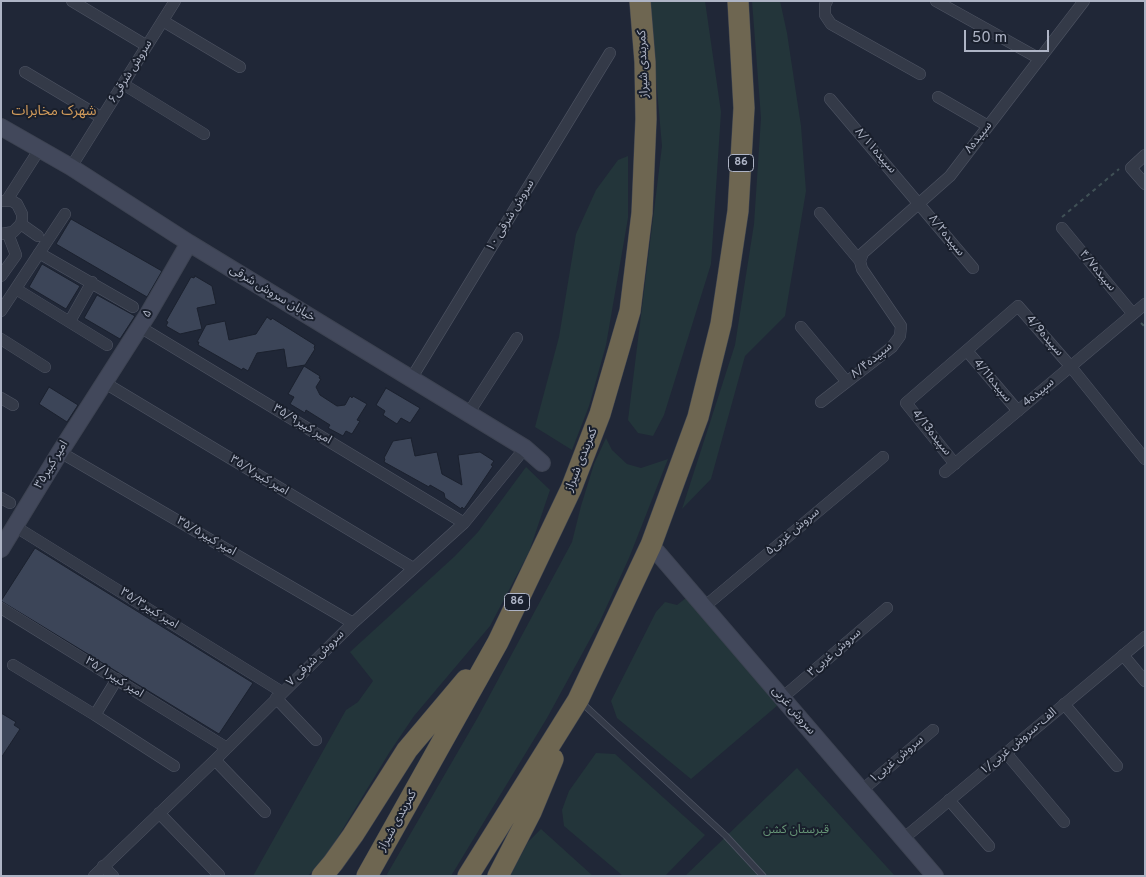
<!DOCTYPE html>
<html>
<head>
<meta charset="utf-8">
<style>
  body { margin:0 }
  #map { position:relative; width:1146px; height:877px; overflow:hidden; background:#202737; font-family:Overpass,sans-serif }
  canvas { display:block }
  .frame { position:absolute; inset:0; border:2px solid #aeb4c5; pointer-events:none }
  .scale { position:absolute; left:964px; top:30px; width:85px; height:22px; box-sizing:border-box; border:2px solid #aeb4c5; border-top:0; padding-left:6px; font-size:15px; line-height:18px; white-space:nowrap; color:#aeb4c5; -webkit-text-stroke:4px #191f2c; paint-order:stroke }
</style>
</head>
<body>
<div id="map">
<canvas width="1146" height="877"></canvas>
<div class="frame"></div>
<div class="scale">50 m</div>
</div>
<script>
const ctx = document.querySelector('canvas').getContext('2d');
ctx.lineJoin = 'round';
function paint(path, color) {
  ctx.fillStyle = color;
  ctx.fill(path, 'evenodd');
}
function poly(rows) {
  const path = new Path2D();
  for (const r of rows) {
    path.moveTo(r[0], r[1]);
    for (let i = 2; i < r.length; i += 2) path.lineTo(r[i], r[i + 1]);
  }
  return path;
}
function trace(path, color, width, dash) {
  ctx.strokeStyle = color;
  ctx.lineWidth = width;
  ctx.lineCap = dash ? 'butt' : 'round';
  ctx.setLineDash(dash || []);
  ctx.stroke(path);
}
function write(font, color, halo, rows, align = 'center') {
  ctx.font = font + ' Overpass,"Noto Sans Arabic",sans-serif';
  ctx.lineWidth = 4;
  ctx.setLineDash([]);
  ctx.textBaseline = 'middle';
  ctx.strokeStyle = halo;
  ctx.fillStyle = color;
  for (const [text, x, y, turn = 0] of rows) {
    ctx.save();
    ctx.translate(x, y);
    ctx.rotate((+turn || 0) * Math.PI / 180);
    ctx.textAlign = isNaN(turn) ? turn : align;
    if (halo) ctx.strokeText(text, 0, 0);
    ctx.fillText(text, 0, 0);
    ctx.restore();
  }
}
paint(poly([
  [649,1,705,1,721,112,711,264,664,415,653,436,638,433,628,420,662,146],
  [752,1,780,1,787,33,801,126,806,191,785,316,745,356,711,479,682,509,735,345,754,224,761,118],
  [628,156,628,218,606,345,589,406,572,450,535,427,559,337,576,234,596,190,618,160],
  [606,438,612,450,627,464,641,468,668,459,629,558,600,621,547,718,451,876,386,876,478,717,572,542,581,506,594,464],
  [526,467,550,490,529,552,490,626,414,716,389,753,327,855,308,876,253,876,346,710,358,702,373,681,350,652,455,556,478,532],
  [686,598,778,705,691,779,617,718,611,701,656,612,665,602,677,605],
  [596,753,615,754,705,835,665,876,623,876,564,826,562,810,569,791],
  [797,768,895,876,685,876],
  [541,829,593,876,510,876,528,842]
]), '#23353a');
const building = poly([
  [71,219,162,271,147,297,56,244,71,219],
  [42,264,80,286,66,309,29,287,42,264],
  [195,276,212,286,216,304,197,308,202,329,180,334,166,326,168,322,166,321,191,277,194,278,195,276],
  [97,295,135,316,120,339,84,318,97,295],
  [267,317,271,320,272,318,315,345,314,348,315,349,305,365,287,368,284,349,257,353,248,371,243,368,242,370,198,345,199,342,197,342,206,325,225,321,229,340,256,334,267,317],
  [304,366,320,376,319,378,321,379,316,387,320,395,337,406,345,405,350,396,352,398,353,396,367,404,357,420,360,421,352,434,346,431,343,436,328,428,330,425,306,410,305,413,290,404,294,397,288,394,304,366],
  [49,387,78,405,67,422,39,404,49,387],
  [386,388,420,408,410,423,401,418,397,424,383,415,385,411,376,405,386,388],
  [411,438,415,456,437,452,442,474,462,485,458,455,480,452,494,461,491,465,493,466,464,509,462,507,461,509,445,498,444,493,430,485,429,487,384,462,385,459,384,458,393,441,411,438],
  [35,548,253,683,219,734,1,601,35,548],
  [1,713,16,722,14,725,20,729,1,758,1,713]
]);
paint(building, '#3c4558');
trace(building, '#1b212e', 1);
const lane = poly([
  [582,703,726,836,763,876]
]);
const street = poly([
  [72,1,147,46],
  [827,1,825,5,825,15,831,24,920,74],
  [936,1,1040,59],
  [163,21,240,67],
  [25,72,102,118],
  [123,84,204,134],
  [938,97,988,126],
  [830,99,973,268],
  [1145,155,1131,168,1145,184],
  [71,167,175,1],
  [7,200,39,150],
  [1,201,12,201,17,204,22,214,22,219,21,224,13,232,1,234],
  [820,213,860,261,862,269,901,326,900,336,892,347,821,402],
  [21,224,38,236],
  [1062,228,1133,314],
  [39,253,133,307],
  [860,261,863,253,950,176,1084,1],
  [1,276,16,255,8,234],
  [16,289,107,345],
  [1,311,65,214],
  [70,321,92,282],
  [140,327,464,523],
  [801,327,847,382],
  [1,339,45,367],
  [967,351,1018,411],
  [411,379,610,53],
  [105,383,413,568],
  [1,398,13,405],
  [468,414,517,338],
  [60,452,353,623],
  [955,464,906,403,1018,306,1071,367,1145,459],
  [945,472,1145,304],
  [1,498,10,503],
  [16,527,282,692],
  [704,607,883,457],
  [1,608,227,748],
  [1123,655,1145,681],
  [13,665,95,715,174,766],
  [276,698,316,740],
  [782,698,887,608],
  [1064,704,1117,766],
  [95,715,117,679],
  [1006,753,1064,822],
  [215,760,265,812],
  [861,791,933,730],
  [949,800,989,846],
  [159,813,219,875],
  [903,839,1145,637],
  [103,866,113,876],
  [94,876,215,760,353,623,464,523,525,448]
]);
const secondary = poly([
  [1,127,71,167,189,243,525,448,542,463],
  [651,545,935,876],
  [1,549,60,452,148,314,189,243]
]);
const highway = poly([
  [322,876,333,863,353,835,407,750,466,680],
  [367,876,498,642,571,489,600,414,630,311,642,213,646,119,645,62,640,1],
  [468,876,578,700,651,545,698,417,721,324,738,211,744,108,738,1],
  [498,876,531,812,553,759]
]);
trace(lane, '#4e5463', 7);
trace(street, '#4e5463', 12);
trace(secondary, '#3d4352', 18);
trace(highway, '#3b414f', 22);
trace(poly([
  [1062,217,1119,169],
  [1141,323,1145,327]
]), '#405156', 2, [4, 4]);
trace(lane, '#343a48', 5.5);
trace(street, '#343a48', 11);
trace(secondary, '#42485b', 16);
trace(highway, '#6e6651', 21);
for (const [x, y, w] of [
  [741,163,25],
  [517,602,25]
]) {
  const box = new Path2D();
  box.roundRect(x - w / 2, y - 8.5, w, 17, 4);
  ctx.fillStyle = '#191f2c';
  ctx.fill(box);
  trace(box, '#aeb4c5', 1);
}
write('bold 11px', '#aeb4c5', null, [
  ["86",741,163],
  ["86",517,602]
]);
write('12px', '#aeb4c5', '#191f2c', [
  ["کمربندی شیراز",644,64,-92],
  ["سروش شرقی۶",131,72,-58],
  ["سپیده۸",979,138,-52],
  ["سپیده۸/۱۱",875,151,49],
  ["سروش شرقی ۱۰",511,216,-59],
  ["سپیده۸/۲",946,236,51],
  ["سپیده۴/۷",1097,271,50],
  ["خیابان سروش شرقی",272,294,31],
  ["۵",148,314,-59],
  ["4/9سپیده",1044,336,49],
  ["سپیده۸/۴",872,361,-39],
  ["4/11سپیده",992,381,50],
  ["4سپیده",1039,393,-40],
  ["امیر کبیر۳۵/۹",302,425,31],
  ["4/13سپیده",931,433,51],
  ["کمربندی شیراز",582,460,-68],
  ["امیر کبیر۳۵",52,465,-59],
  ["امیر کبیر۳۵/۷",259,476,31],
  ["سروش غربی۵",793,532,-40],
  ["امیر کبیر۳۵/۵",206,537,30],
  ["امیر کبیر۳۵/۳",149,609,32],
  ["سروش غربی۳",835,653,-41],
  ["سروش شرقی ۷",316,659,-44],
  ["امیر کبیر۳۵/۱",114,678,32],
  ["سروش غربی",793,711,49],
  ["۱/الف-سروش غربی",1019,742,-40],
  ["سروش غربی۱",897,760,-40],
  ["کمربندی شیراز",398,821,-61]
]);
write('12px', '#669576', '#191f2c', [
  ["قبرستان کشن",796,831]
]);
write('14px', '#d39c5b', '#191f2c', [
  ["شهرک مخابرات",54,112]
]);
</script>
</body>
</html>
